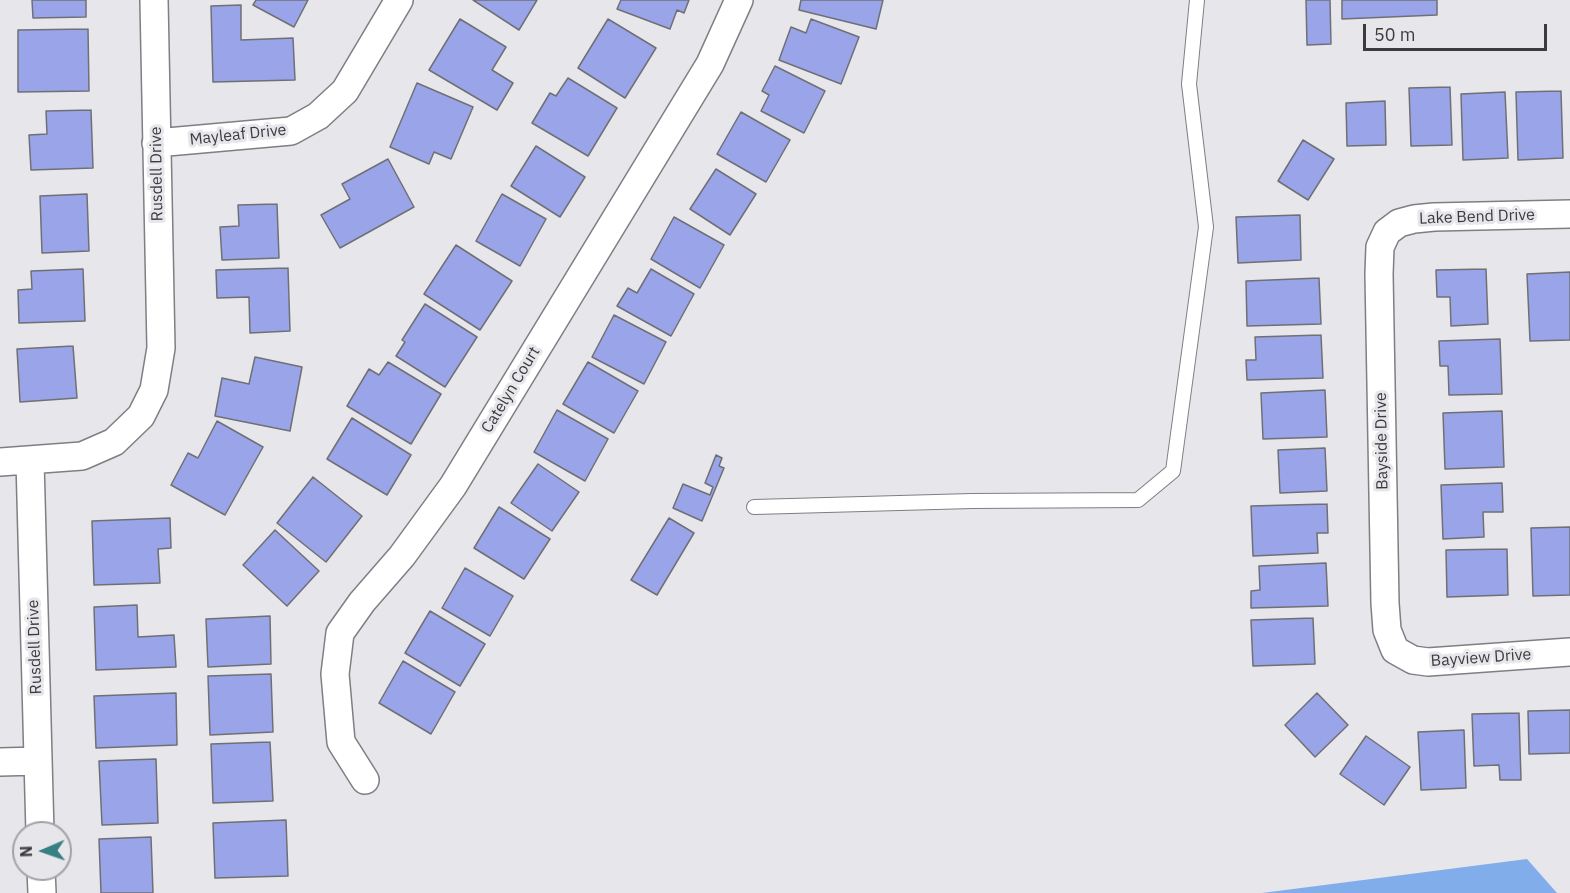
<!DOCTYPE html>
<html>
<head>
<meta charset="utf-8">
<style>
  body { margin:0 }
  #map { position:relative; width:1570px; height:893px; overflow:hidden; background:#e7e6eb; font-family:"IBM Plex Sans",sans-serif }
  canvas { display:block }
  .north { position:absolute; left:12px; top:821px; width:60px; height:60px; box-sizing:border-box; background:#e7e6eb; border:2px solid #a3a2a6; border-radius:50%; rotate:268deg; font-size:16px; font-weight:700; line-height:24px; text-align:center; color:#3c3b3e }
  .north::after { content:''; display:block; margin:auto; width:21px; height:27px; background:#378081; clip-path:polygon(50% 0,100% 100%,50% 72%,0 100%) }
  .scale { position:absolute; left:1363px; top:24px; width:184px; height:27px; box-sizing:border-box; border:3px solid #3c3b3e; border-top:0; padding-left:8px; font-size:18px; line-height:21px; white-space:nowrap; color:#3c3b3e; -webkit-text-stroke:4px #e7e6eb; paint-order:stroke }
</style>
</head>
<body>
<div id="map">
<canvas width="1570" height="893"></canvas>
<div class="north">N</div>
<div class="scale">50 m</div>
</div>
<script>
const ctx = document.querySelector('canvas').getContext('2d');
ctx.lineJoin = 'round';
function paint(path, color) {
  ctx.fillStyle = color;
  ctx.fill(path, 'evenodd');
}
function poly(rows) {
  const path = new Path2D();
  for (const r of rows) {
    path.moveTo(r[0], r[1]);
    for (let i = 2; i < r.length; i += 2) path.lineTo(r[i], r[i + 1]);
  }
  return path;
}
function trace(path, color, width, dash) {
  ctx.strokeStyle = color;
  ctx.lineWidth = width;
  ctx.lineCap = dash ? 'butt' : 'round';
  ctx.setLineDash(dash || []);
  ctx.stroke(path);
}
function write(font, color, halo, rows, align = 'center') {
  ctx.font = font + ' "IBM Plex Sans",sans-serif';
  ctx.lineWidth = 6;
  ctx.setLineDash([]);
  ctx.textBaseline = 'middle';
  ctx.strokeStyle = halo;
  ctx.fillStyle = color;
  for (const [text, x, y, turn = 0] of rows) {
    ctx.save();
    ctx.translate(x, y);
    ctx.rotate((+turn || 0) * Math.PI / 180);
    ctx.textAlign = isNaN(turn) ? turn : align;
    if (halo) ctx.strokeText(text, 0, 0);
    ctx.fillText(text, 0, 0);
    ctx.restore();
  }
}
paint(poly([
  [1527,859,1557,893,1262,893]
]), '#81adea');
const building = poly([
  [32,0,86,0,86,17,33,18,32,0],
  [256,0,308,0,294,27,253,5,256,0],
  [473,0,537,0,519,30,473,0],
  [621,0,689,0,684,13,677,10,670,29,617,9,621,0],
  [801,0,883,0,876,29,799,10,801,0],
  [1306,0,1330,0,1331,44,1307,45,1306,0],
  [1342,0,1437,0,1437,15,1342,19,1342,0],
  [241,5,241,40,293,38,295,80,213,82,211,6,241,5],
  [460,19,506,47,492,70,513,83,497,110,429,70,460,19],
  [608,19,656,48,625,98,578,68,608,19],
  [811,19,859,37,841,84,779,60,791,27,806,33,811,19],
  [88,29,89,91,18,92,18,30,88,29],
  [775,66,825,91,804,133,761,111,769,95,762,91,775,66],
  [568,78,617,108,588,156,532,123,550,93,556,96,568,78],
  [417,83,473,107,451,159,434,152,429,164,390,147,417,83],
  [1450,87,1452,145,1411,146,1409,88,1450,87],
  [1561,91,1563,158,1518,160,1516,92,1561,91],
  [1505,92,1508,158,1463,160,1461,94,1505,92],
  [1385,101,1386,145,1347,146,1346,103,1385,101],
  [91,110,93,168,31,170,29,135,47,134,46,111,91,110],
  [741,112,790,140,766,182,717,154,741,112],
  [1303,140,1334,159,1308,200,1278,181,1303,140],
  [536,146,585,177,560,217,511,186,536,146],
  [388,159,414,207,340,248,321,215,350,199,342,184,388,159],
  [716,169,756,194,730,235,690,209,716,169],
  [87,194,89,251,42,253,40,196,87,194],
  [502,194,546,219,520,266,476,241,502,194],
  [277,204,279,258,222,260,220,227,239,226,238,205,277,204],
  [1300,215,1301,260,1238,263,1236,217,1300,215],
  [674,217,724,245,700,288,651,259,674,217],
  [456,245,512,281,480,330,424,294,456,245],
  [288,268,290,331,250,333,249,297,217,298,216,270,288,268],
  [83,269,85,321,19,323,18,290,32,289,31,271,83,269],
  [651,269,694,294,671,336,617,306,628,288,637,293,651,269],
  [1486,269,1488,324,1451,326,1450,297,1437,297,1436,270,1486,269],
  [1570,272,1570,340,1530,341,1527,274,1570,272],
  [1319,278,1321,324,1247,326,1246,281,1319,278],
  [425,304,477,337,445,387,396,356,405,342,402,340,425,304],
  [614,315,666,342,644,384,592,357,614,315],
  [1321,335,1323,378,1247,380,1246,360,1256,360,1255,337,1321,335],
  [1500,339,1502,394,1449,395,1448,366,1440,366,1439,341,1500,339],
  [73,346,77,398,20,402,17,349,73,346],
  [255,357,302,367,290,431,215,416,222,378,249,384,255,357],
  [388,362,441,394,411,444,347,406,369,369,379,375,388,362],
  [588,362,638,391,614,433,563,404,588,362],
  [1325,390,1327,437,1263,439,1261,393,1325,390],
  [557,410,608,439,585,481,534,452,557,410],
  [1502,411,1504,467,1445,469,1443,413,1502,411],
  [352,418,411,455,387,495,327,459,352,418],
  [217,421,263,447,225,515,171,485,188,453,198,458,217,421],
  [1325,448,1327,491,1280,493,1278,450,1325,448],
  [716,455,722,458,719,466,724,468,702,521,673,508,683,484,710,495,713,487,705,483,716,455],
  [538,464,579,492,552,531,511,503,538,464],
  [313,477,362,516,326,562,277,523,313,477],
  [1502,483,1503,512,1483,512,1484,537,1443,539,1441,485,1502,483],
  [1327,504,1328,533,1317,533,1318,553,1253,556,1251,506,1327,504],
  [499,507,550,539,524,579,474,548,499,507],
  [170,518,171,548,158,549,160,583,94,585,92,521,170,518],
  [669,518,694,533,657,595,631,580,669,518],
  [1570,527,1570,595,1533,596,1531,528,1570,527],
  [275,530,319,571,287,606,243,565,275,530],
  [1507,549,1508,595,1447,597,1446,550,1507,549],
  [1326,563,1328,606,1251,608,1251,591,1260,590,1259,566,1326,563],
  [465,568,513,596,490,636,442,608,465,568],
  [137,605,138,637,174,635,176,667,96,670,94,607,137,605],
  [430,611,485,644,460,686,405,653,430,611],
  [270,616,271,664,208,667,206,619,270,616],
  [1313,618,1315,664,1253,666,1251,620,1313,618],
  [403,661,455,692,431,734,379,703,403,661],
  [271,674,273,732,210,735,208,676,271,674],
  [176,693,177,745,96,748,94,696,176,693],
  [1317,693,1348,725,1315,757,1285,725,1317,693],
  [1570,710,1570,753,1529,754,1528,711,1570,710],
  [1519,713,1521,780,1500,780,1499,765,1474,766,1472,714,1519,713],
  [1464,730,1466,788,1421,790,1418,732,1464,730],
  [1366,736,1410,767,1384,805,1340,774,1366,736],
  [270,742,273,801,213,803,211,744,270,742],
  [156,759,158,823,102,825,99,761,156,759],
  [286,820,288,876,215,878,213,823,286,820],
  [151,837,153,893,101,893,99,839,151,837]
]);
paint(building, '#9aa4e9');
trace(building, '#6f7075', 1.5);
const service = poly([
  [754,507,972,501,1138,500,1173,471,1206,227,1189,84,1197,0]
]);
const minor = poly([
  [156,143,291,131,318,116,345,91,399,0],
  [1570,214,1434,217,1414,219,1399,223,1387,232,1380,247,1379,274,1385,603,1387,630,1395,650,1413,660,1428,662,1570,652],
  [30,461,40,833],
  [0,462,82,456,114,442,141,416,154,390,161,348,154,0],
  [0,762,38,761],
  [365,780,341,742,335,674,340,633,362,602,402,556,453,486,710,64,739,0],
  [41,869,42,893]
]);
trace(service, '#7f7e83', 16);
trace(minor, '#7f7e83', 30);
trace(service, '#fff', 14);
trace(minor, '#fff', 27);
write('16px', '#3c3b3e', '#e7e6eb', [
  ["Mayleaf Drive",238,135,-6],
  ["Rusdell Drive",157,174,-91],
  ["Lake Bend Drive",1477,217,-2],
  ["Catelyn Court",511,390,-59],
  ["Bayside Drive",1382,441,-91],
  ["Rusdell Drive",35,647,-92],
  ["Bayview Drive",1481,658,-4]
]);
</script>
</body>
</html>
